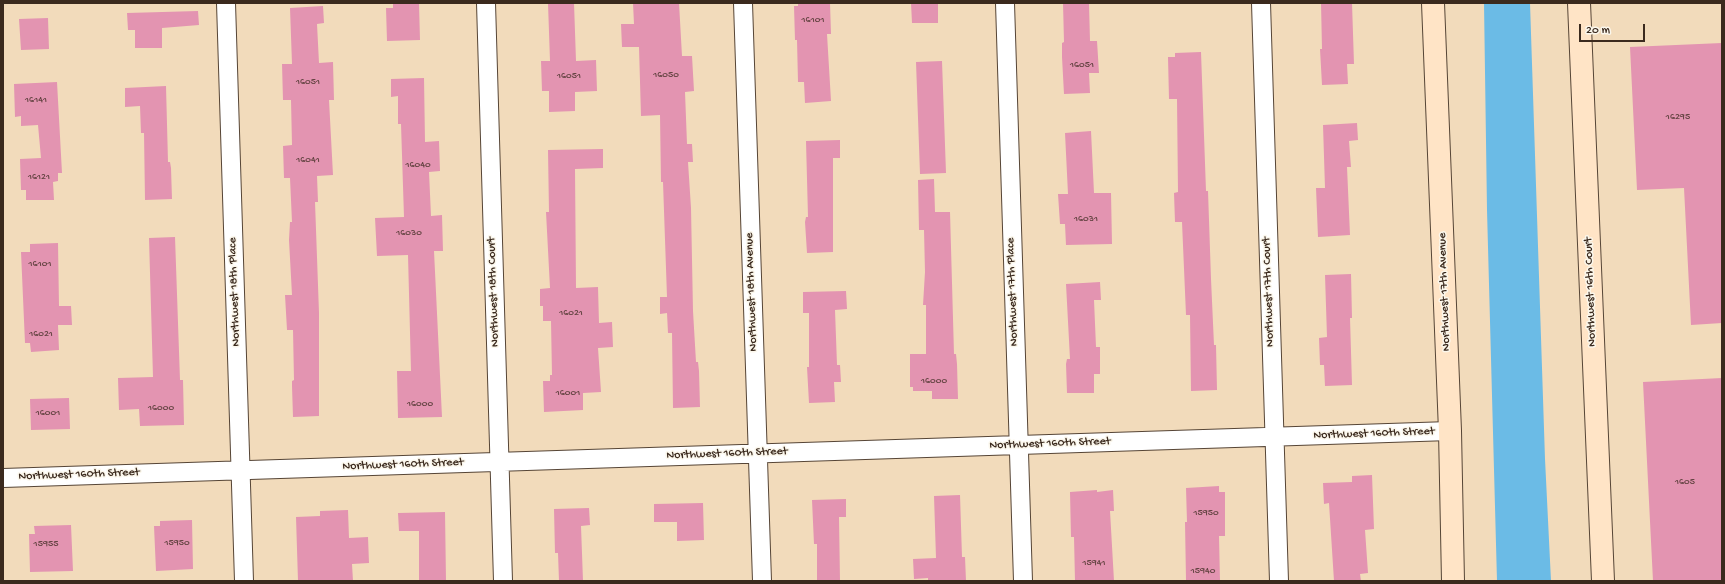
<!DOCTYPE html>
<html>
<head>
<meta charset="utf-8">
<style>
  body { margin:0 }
  #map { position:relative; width:1725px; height:584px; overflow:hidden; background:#f2dbbb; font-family:"Gochi Hand",sans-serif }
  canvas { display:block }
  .frame { position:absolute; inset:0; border:4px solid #3b2a1e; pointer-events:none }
  .scale { position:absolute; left:1579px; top:24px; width:66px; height:18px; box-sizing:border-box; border:2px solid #3b2a1e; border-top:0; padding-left:5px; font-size:12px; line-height:14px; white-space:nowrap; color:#3b2a1e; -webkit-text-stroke:3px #fbf7ec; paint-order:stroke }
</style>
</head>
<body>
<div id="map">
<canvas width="1725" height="584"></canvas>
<div class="frame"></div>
<div class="scale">20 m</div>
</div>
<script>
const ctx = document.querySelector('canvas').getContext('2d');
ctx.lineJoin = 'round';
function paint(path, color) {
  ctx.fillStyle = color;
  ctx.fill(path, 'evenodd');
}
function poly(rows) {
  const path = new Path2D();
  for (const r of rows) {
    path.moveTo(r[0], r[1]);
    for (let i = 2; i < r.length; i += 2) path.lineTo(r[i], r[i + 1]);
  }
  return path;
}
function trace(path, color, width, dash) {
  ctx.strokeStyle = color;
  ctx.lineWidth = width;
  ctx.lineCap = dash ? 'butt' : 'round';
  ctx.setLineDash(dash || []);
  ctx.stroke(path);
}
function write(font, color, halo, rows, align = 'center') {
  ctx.font = font + ' "Gochi Hand",sans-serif';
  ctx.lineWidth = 3;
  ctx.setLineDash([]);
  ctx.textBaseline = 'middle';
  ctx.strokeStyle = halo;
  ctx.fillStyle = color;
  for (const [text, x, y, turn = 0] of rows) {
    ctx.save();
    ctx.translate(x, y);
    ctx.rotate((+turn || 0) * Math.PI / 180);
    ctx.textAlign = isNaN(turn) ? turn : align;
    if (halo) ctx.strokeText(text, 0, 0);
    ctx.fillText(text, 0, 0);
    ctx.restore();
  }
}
paint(poly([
  [1484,3,1530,3,1545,459,1551,581,1497,581,1487,210]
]), '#6bbbe6');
paint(poly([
  [393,3,419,3,420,40,387,41,386,8,393,8],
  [548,3,574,3,576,61,596,60,597,91,575,92,575,111,549,112,549,91,542,91,541,61,550,61],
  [633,3,679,3,682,56,692,56,694,91,685,92,687,144,692,144,693,162,688,162,691,208,693,311,696,362,698,362,699,371,700,407,673,408,672,333,668,333,667,313,660,314,660,297,667,297,663,182,661,182,660,115,641,116,639,47,622,47,621,24,634,24],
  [798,3,830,3,831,34,827,34,831,101,805,103,804,82,798,82,797,40,795,40,794,6,798,6],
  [911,3,938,3,938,23,912,23],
  [1063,3,1089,3,1090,41,1097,41,1099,73,1089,73,1090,93,1064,94,1062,57,1062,43,1064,42],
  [1321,3,1352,3,1354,64,1347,64,1348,84,1322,85,1320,49,1322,49],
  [323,6,324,23,317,24,319,63,333,62,334,100,329,100,333,175,317,176,318,202,315,202,319,313,319,416,293,417,292,386,292,381,294,380,293,330,287,330,285,295,292,295,289,240,290,222,292,222,290,178,284,178,283,146,292,145,291,100,283,100,282,64,292,64,290,8],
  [198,11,199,25,162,28,162,48,135,48,135,30,128,30,127,13],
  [48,18,49,49,21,50,19,19],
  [1722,43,1722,323,1691,325,1684,188,1637,190,1630,47],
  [1201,52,1206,191,1208,191,1211,279,1214,345,1216,345,1217,390,1191,391,1190,315,1186,315,1182,222,1175,222,1174,193,1178,192,1177,99,1169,99,1168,57,1175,57,1175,53],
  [942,61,946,173,920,174,916,62],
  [424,78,425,142,439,141,440,171,429,172,431,216,442,215,443,251,434,251,442,417,398,418,397,371,411,371,408,255,377,256,375,218,404,217,401,124,398,124,398,96,391,97,391,79],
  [57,82,62,173,58,173,58,181,53,182,54,200,26,200,26,190,21,190,20,159,41,158,38,125,21,126,21,116,15,117,14,84],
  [166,86,168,162,170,162,171,168,172,199,145,200,144,133,141,133,140,106,125,107,125,88],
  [1357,123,1358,140,1349,141,1351,167,1347,167,1350,235,1318,237,1316,188,1325,188,1323,125],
  [1091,131,1094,193,1111,193,1112,244,1066,245,1065,224,1060,224,1058,194,1068,194,1065,133],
  [840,140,840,158,833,158,833,252,807,253,805,222,806,217,808,217,806,141],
  [603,149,603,168,575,169,576,288,598,287,599,323,612,322,613,347,598,348,601,392,583,393,583,410,544,412,543,381,550,381,550,375,552,375,551,321,543,321,543,306,540,306,540,289,550,288,546,212,549,212,548,150],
  [934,179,935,212,950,212,954,354,956,354,957,364,958,399,932,399,932,391,913,391,913,387,910,387,910,354,926,354,926,305,923,305,925,272,924,230,919,230,918,180],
  [175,237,180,380,183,380,184,425,140,426,139,409,119,410,118,378,153,377,149,238],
  [58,243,59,306,71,306,72,325,58,325,59,350,31,352,30,343,25,343,21,252,30,252,30,244],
  [1351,274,1352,318,1350,318,1352,385,1325,386,1324,365,1320,365,1319,338,1327,337,1325,275],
  [1100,282,1101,300,1094,300,1096,347,1100,347,1100,374,1094,374,1094,393,1067,393,1066,364,1067,359,1070,359,1066,284],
  [846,291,847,309,835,310,837,365,840,365,841,382,834,382,835,402,809,403,807,367,809,367,809,313,803,313,803,292],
  [1722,378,1722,581,1653,581,1643,382],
  [69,398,70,429,31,430,30,399],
  [1372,475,1374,529,1365,530,1368,573,1360,574,1361,581,1334,581,1329,503,1324,504,1323,483,1352,482,1352,476],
  [1219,486,1219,492,1225,492,1225,536,1219,536,1220,581,1186,580,1185,522,1187,522,1186,488],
  [1097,490,1097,492,1113,490,1114,511,1110,511,1114,581,1075,581,1074,537,1071,537,1070,492],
  [960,495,962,557,965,557,966,581,928,581,928,578,914,579,913,559,936,558,934,496],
  [846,499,846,517,839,517,840,581,817,581,817,544,814,544,812,500],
  [703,503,704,540,677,541,677,522,654,522,654,504],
  [589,508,590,525,581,526,583,581,559,581,558,553,555,553,554,509],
  [348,510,349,538,368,537,369,563,352,564,353,581,298,581,296,517,320,516,320,511],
  [445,512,446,581,419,581,419,531,399,531,398,513],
  [192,520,193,569,156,571,154,526,160,526,160,521],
  [71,525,73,571,30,572,29,534,35,534,34,526]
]), '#e394b1');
const street = poly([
  [226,3,244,581],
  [486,3,503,581],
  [743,3,762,581],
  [1005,3,1023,581],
  [1261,3,1279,581],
  [3,478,1450,431]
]);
const secondary = poly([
  [1433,3,1450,431,1453,581],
  [1579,3,1603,581]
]);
trace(street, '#564536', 20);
trace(secondary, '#564536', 24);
trace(street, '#fff', 18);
trace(secondary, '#ffe4c6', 22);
write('10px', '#654443', null, [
  ["16101",813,20],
  ["16051",1082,65],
  ["16050",666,75],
  ["16051",569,76],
  ["16051",308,82],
  ["16141",36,100],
  ["16295",1678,117],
  ["16041",308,160],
  ["16040",418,165],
  ["16121",39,177],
  ["16031",1086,219],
  ["16030",409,233],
  ["16101",40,264],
  ["16021",571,313],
  ["16021",41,334],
  ["16000",934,381],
  ["16001",568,393],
  ["16000",420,404],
  ["16000",161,408],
  ["16001",48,413],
  ["1605",1685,482],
  ["15950",1206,513],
  ["15950",177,543],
  ["15955",46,544],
  ["15941",1094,563],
  ["15940",1203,571]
]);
write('12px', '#3b2a1e', '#fbf7ec', [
  ["Northwest 18th Place",235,292,-92],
  ["Northwest 18th Court",494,292,-92],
  ["Northwest 18th Avenue",752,292,-92],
  ["Northwest 17th Place",1013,292,-92],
  ["Northwest 17th Court",1269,292,-92],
  ["Northwest 17th Avenue",1445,292,-92],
  ["Northwest 16th Court",1591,292,-92],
  ["Northwest 160th Street",1374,434,-2],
  ["Northwest 160th Street",1050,444,-2],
  ["Northwest 160th Street",727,454,-2],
  ["Northwest 160th Street",403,465,-2],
  ["Northwest 160th Street",79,475,-2]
]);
</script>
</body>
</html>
